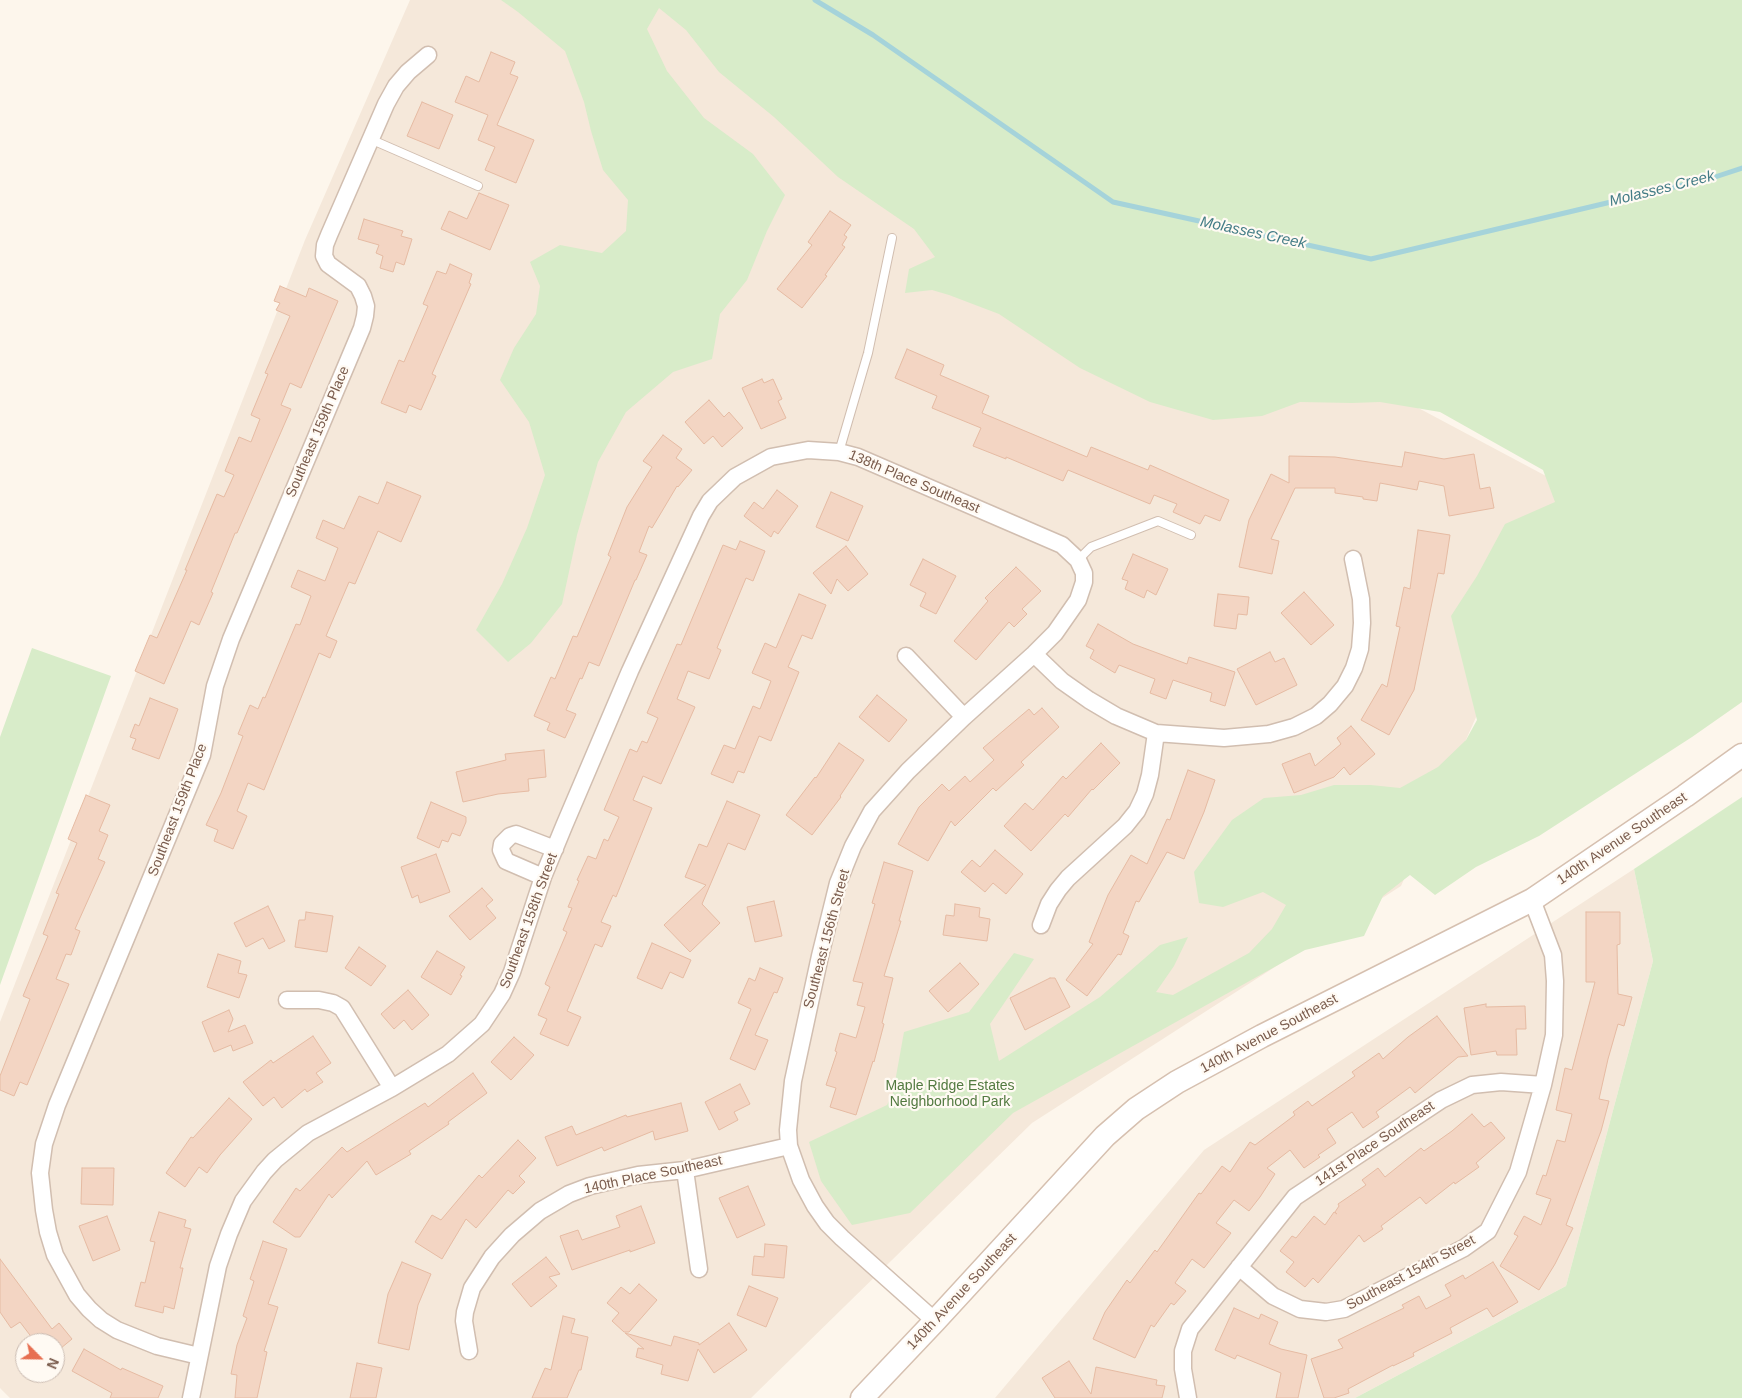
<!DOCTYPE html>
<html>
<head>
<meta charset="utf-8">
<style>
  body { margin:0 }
  #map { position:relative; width:1742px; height:1398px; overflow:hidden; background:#fdf6ec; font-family:Helvetica,sans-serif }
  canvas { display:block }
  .north { position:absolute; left:15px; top:1333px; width:50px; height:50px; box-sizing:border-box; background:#fffaf3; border:1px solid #cabbb1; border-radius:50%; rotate:113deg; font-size:14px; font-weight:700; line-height:20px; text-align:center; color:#7a5c4d }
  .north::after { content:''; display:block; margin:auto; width:18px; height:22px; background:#e76f51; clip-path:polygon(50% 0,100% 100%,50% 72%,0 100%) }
</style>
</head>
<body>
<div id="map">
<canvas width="1742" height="1398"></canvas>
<div class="north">N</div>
</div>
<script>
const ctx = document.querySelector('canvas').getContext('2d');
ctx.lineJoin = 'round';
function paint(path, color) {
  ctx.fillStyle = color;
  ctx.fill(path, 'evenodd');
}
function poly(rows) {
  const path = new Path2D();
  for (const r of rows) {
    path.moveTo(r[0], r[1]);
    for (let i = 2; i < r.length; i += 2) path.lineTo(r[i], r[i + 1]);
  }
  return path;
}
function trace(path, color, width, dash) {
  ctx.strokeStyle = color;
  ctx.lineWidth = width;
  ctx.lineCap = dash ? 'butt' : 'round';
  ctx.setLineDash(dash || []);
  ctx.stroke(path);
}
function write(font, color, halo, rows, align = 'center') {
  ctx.font = font + ' Helvetica,sans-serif';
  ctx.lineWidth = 4.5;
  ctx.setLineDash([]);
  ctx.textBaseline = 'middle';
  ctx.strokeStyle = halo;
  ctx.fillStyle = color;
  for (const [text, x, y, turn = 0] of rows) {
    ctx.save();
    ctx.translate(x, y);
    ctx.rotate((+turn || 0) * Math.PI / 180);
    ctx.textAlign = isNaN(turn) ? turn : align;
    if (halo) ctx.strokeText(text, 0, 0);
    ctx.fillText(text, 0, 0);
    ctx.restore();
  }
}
paint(poly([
  [410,0,653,0,1576,492,1401,886,1032,1123,751,1398,10,1398,0,1388,0,1022,305,240],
  [25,1343,55,1343,55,1373,25,1373],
  [1634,869,1653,961,1566,1286,1355,1398,995,1398,1204,1150]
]), '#f5e8da');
paint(poly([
  [501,0,1742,0,1742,702,1692,737,1539,836,1476,867,1435,895,1410,875,1383,896,1364,936,1305,950,1013,1113,910,1213,852,1225,821,1181,809,1142,887,1105,893,1093,904,1032,969,1012,1014,953,1034,959,990,1024,999,1061,1100,997,1160,945,1188,937,1174,966,1156,992,1173,995,1249,953,1272,929,1286,905,1263,892,1223,907,1199,903,1194,872,1232,820,1264,798,1301,795,1334,785,1371,785,1400,788,1438,767,1466,740,1477,720,1451,616,1477,576,1505,524,1555,502,1543,470,1440,412,1380,402,1352,403,1300,402,1262,416,1213,420,1150,402,1080,368,999,314,949,295,932,290,905,293,909,269,935,257,914,229,838,177,774,117,719,72,686,30,659,8,647,29,667,71,704,118,753,154,785,195,767,231,747,280,720,314,712,359,673,372,626,412,598,462,577,535,562,604,531,643,508,662,476,630,502,584,527,528,545,475,529,422,500,380,514,348,536,314,540,286,530,262,560,245,602,253,626,231,628,200,603,170,591,131,584,102,565,51,518,12],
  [32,648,111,676,0,985,0,737],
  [1742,797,1742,1398,1355,1398,1566,1286,1653,961,1634,869]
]), '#d8ecc9');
trace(poly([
  [815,0,873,35,1113,202,1371,259,1712,178,1742,168]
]), '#a5d3da', 5);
const building = poly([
  [491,52,515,62,510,74,518,77,497,125,534,140,516,183,485,170,495,147,478,140,488,115,455,102,466,76,479,82,491,52],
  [422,102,453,115,439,149,407,136,422,102],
  [479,193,509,205,490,250,441,229,449,211,467,219,479,193],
  [830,211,851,225,844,235,847,237,842,245,845,247,825,275,827,276,802,308,777,289,812,245,808,242,830,211],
  [364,219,403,231,401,236,412,239,404,265,396,262,393,272,380,268,383,256,376,253,379,245,358,239,364,219],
  [450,264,472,274,469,283,471,284,432,374,436,376,421,410,409,405,406,413,381,403,399,360,404,362,428,306,423,304,437,271,446,274,450,264],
  [280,286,306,297,309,288,338,301,301,388,290,383,281,405,291,409,237,533,235,533,211,592,213,593,199,625,191,621,164,684,135,671,150,635,157,638,187,570,185,570,217,494,224,497,234,475,225,471,239,437,251,442,260,419,251,415,268,374,265,373,290,316,276,310,280,303,274,301,280,286],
  [907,349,944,365,940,375,989,396,982,413,1087,457,1091,447,1148,470,1150,465,1229,500,1220,521,1205,515,1200,524,1173,512,1177,504,1154,495,1150,504,1068,470,1063,481,1006,457,1006,459,973,446,981,428,932,408,937,396,895,378,907,349],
  [762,379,764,383,773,379,782,399,778,401,786,418,761,429,742,388,762,379],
  [709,400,724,417,729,412,743,428,722,447,713,436,704,444,685,422,709,400],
  [663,435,682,449,676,458,692,470,678,487,677,486,652,528,649,526,639,552,647,555,636,580,635,580,599,666,589,662,582,679,580,678,566,710,576,714,565,738,547,730,550,723,534,716,551,677,555,679,573,636,577,637,611,557,608,555,627,507,652,467,643,461,663,435],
  [1405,452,1444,459,1474,454,1480,489,1490,487,1494,508,1449,516,1444,486,1419,481,1417,490,1380,483,1377,501,1363,499,1363,497,1335,493,1335,488,1295,488,1271,539,1279,541,1272,574,1239,567,1249,520,1271,474,1289,483,1289,456,1335,457,1402,467,1405,452],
  [387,482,421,496,401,542,378,531,355,584,349,582,326,636,337,641,330,658,319,653,264,790,248,783,237,811,247,816,233,849,214,841,218,830,206,825,221,793,243,736,238,734,250,705,258,709,263,697,265,698,296,624,300,625,311,596,291,587,298,570,325,581,338,548,316,538,323,520,344,529,359,496,378,504,387,482],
  [777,490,798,506,778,534,774,531,771,537,744,516,754,502,763,509,777,490],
  [831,492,863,506,848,541,816,527,831,492],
  [1418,530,1450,535,1444,574,1438,573,1414,690,1389,735,1361,720,1382,684,1387,687,1400,627,1396,626,1404,587,1410,589,1418,530],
  [740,541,765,551,753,581,746,578,717,648,721,650,709,679,688,671,677,699,695,707,661,784,643,776,633,800,652,808,616,897,613,895,601,922,611,926,602,947,595,944,567,1011,581,1017,568,1046,540,1034,547,1019,538,1015,550,987,545,984,567,932,563,930,572,908,568,907,579,881,577,880,588,856,596,859,604,839,608,841,619,817,604,810,630,749,637,752,642,741,647,743,658,718,647,713,677,644,681,645,723,545,736,550,740,541],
  [846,546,868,574,848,591,837,579,831,594,813,573,846,546],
  [1133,554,1168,569,1156,595,1147,590,1144,598,1125,589,1128,581,1122,579,1133,554],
  [923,559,956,576,936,614,920,606,926,593,910,585,923,559],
  [1016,567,1041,591,1022,609,1027,614,1014,627,1009,622,976,660,954,641,988,601,985,598,1016,567],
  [1304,592,1334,625,1311,645,1281,613,1304,592],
  [799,594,826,605,812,639,802,635,788,667,799,672,771,741,759,736,744,773,738,771,733,783,711,774,724,745,735,749,753,706,760,709,771,681,752,673,765,643,776,648,799,594],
  [1218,594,1249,597,1247,615,1238,614,1236,629,1214,626,1218,594],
  [1098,624,1133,644,1187,664,1189,657,1235,672,1225,706,1210,701,1212,693,1173,680,1166,699,1150,693,1155,679,1119,665,1115,673,1090,658,1094,650,1086,646,1098,624],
  [1270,652,1275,662,1284,658,1297,685,1256,705,1237,669,1270,652],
  [877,695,907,720,889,742,859,717,877,695],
  [150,698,178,709,159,759,132,749,136,739,130,737,135,724,139,726,150,698],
  [1042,708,1059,727,1021,762,1024,765,996,791,993,788,955,826,951,821,928,861,898,844,919,807,942,784,949,791,965,776,970,782,994,760,983,748,1029,709,1034,715,1042,708],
  [1351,726,1375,754,1350,775,1344,767,1334,777,1294,793,1282,764,1310,753,1315,766,1341,744,1337,738,1351,726],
  [839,743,864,760,840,796,841,797,812,835,786,815,815,777,816,778,839,743],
  [1101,743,1120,763,1093,790,1092,789,1068,817,1065,814,1031,851,1004,826,1025,803,1033,810,1063,776,1066,779,1101,743],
  [544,750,546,777,528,779,529,791,498,794,463,802,456,772,506,760,505,754,544,750],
  [1188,770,1215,780,1204,812,1184,859,1167,852,1139,902,1136,901,1123,933,1129,936,1121,955,1118,954,1087,996,1066,980,1093,944,1089,942,1108,895,1131,855,1147,864,1167,819,1170,820,1188,770],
  [86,795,110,805,99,831,108,835,98,859,105,862,75,929,80,931,71,955,66,954,56,979,69,984,27,1085,20,1082,14,1096,0,1090,0,1076,30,999,23,996,48,936,43,934,59,894,56,893,77,843,68,839,86,795],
  [727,801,760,815,745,850,728,843,702,904,720,923,690,952,664,925,706,885,685,877,699,844,707,847,727,801],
  [431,802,466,817,466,822,460,836,452,833,448,842,442,840,439,848,417,838,431,802],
  [995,850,1023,874,1006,894,993,883,985,892,961,872,972,860,980,867,995,850],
  [436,854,450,892,420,903,418,895,412,898,401,867,436,854],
  [884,862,913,871,899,921,901,921,884,976,893,978,882,1023,884,1024,874,1062,873,1061,856,1115,830,1107,836,1088,826,1085,837,1052,835,1051,840,1033,856,1038,865,1007,857,1005,863,983,853,981,875,904,872,903,884,862],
  [482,888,493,900,486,906,496,918,470,940,449,916,482,888],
  [774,901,782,936,755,942,747,907,774,901],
  [955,904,980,908,979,917,990,919,987,941,943,935,946,915,954,916,955,904],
  [268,906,285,941,269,949,263,938,246,947,234,923,268,906],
  [306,912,333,916,327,952,295,947,299,920,305,920,306,912],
  [1586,912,1620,912,1620,944,1617,945,1618,994,1632,997,1624,1026,1618,1024,1608,1059,1599,1099,1609,1101,1601,1131,1566,1225,1573,1228,1555,1264,1539,1290,1500,1266,1518,1236,1514,1234,1524,1216,1541,1225,1551,1199,1536,1194,1543,1175,1546,1176,1557,1140,1565,1142,1572,1114,1556,1110,1565,1068,1572,1070,1595,982,1586,982,1586,912],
  [652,943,691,960,683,978,670,972,662,989,637,978,652,943],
  [359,947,386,966,371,986,345,968,359,947],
  [437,951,465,967,460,975,462,976,451,995,421,977,437,951],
  [218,954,241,961,238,973,247,975,239,998,207,987,218,954],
  [960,963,979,984,948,1012,929,991,960,963],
  [760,968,783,978,777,993,774,992,755,1035,768,1040,755,1070,730,1059,751,1009,738,1003,749,978,755,981,760,968],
  [1050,978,1055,978,1070,1007,1025,1030,1010,998,1050,978],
  [408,990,429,1015,412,1030,404,1020,394,1029,381,1014,408,990],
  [1486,1004,1486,1007,1525,1006,1526,1029,1516,1029,1517,1055,1497,1055,1496,1051,1471,1055,1464,1008,1486,1004],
  [229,1010,233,1019,228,1032,245,1025,253,1043,233,1051,231,1045,214,1052,202,1022,229,1010],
  [1437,1016,1468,1056,1458,1057,1415,1093,1410,1087,1376,1112,1379,1117,1363,1128,1352,1112,1327,1129,1336,1143,1318,1155,1320,1157,1304,1168,1290,1150,1267,1168,1275,1174,1260,1197,1249,1211,1234,1200,1216,1223,1231,1233,1204,1268,1192,1259,1175,1283,1186,1291,1174,1305,1171,1303,1154,1327,1151,1325,1135,1358,1093,1339,1105,1312,1127,1280,1130,1283,1155,1250,1157,1252,1199,1193,1201,1194,1222,1166,1230,1172,1250,1142,1255,1145,1295,1115,1293,1112,1308,1101,1312,1106,1355,1076,1352,1072,1379,1053,1383,1059,1408,1037,1437,1016],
  [313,1036,331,1063,316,1073,323,1082,307,1092,305,1089,282,1108,274,1097,263,1106,243,1082,271,1060,273,1063,313,1036],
  [514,1037,534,1055,511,1080,491,1062,514,1037],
  [473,1073,487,1093,448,1122,449,1124,409,1151,411,1154,376,1175,367,1161,332,1198,329,1194,300,1237,295,1237,273,1222,296,1188,300,1191,342,1147,347,1152,425,1103,428,1107,473,1073],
  [740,1084,750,1104,734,1112,738,1120,719,1130,705,1102,740,1084],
  [229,1098,252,1119,220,1155,207,1173,199,1167,185,1187,166,1173,191,1137,193,1138,229,1098],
  [681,1103,688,1131,655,1140,653,1131,604,1151,602,1147,557,1166,545,1137,572,1126,576,1135,626,1115,627,1117,681,1103],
  [1472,1114,1484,1127,1491,1122,1505,1138,1476,1163,1479,1167,1455,1184,1454,1182,1426,1204,1420,1197,1381,1226,1383,1229,1364,1242,1359,1235,1318,1283,1313,1278,1305,1287,1286,1272,1294,1262,1280,1251,1292,1236,1296,1238,1314,1216,1325,1225,1334,1212,1337,1214,1335,1212,1339,1206,1338,1204,1366,1185,1362,1180,1378,1168,1385,1177,1421,1148,1424,1151,1452,1131,1472,1114],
  [518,1140,536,1158,519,1176,525,1182,513,1194,508,1190,476,1228,466,1219,442,1259,415,1242,432,1215,441,1220,479,1175,482,1178,518,1140],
  [82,1168,114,1168,113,1205,81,1204,82,1168],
  [748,1186,765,1225,737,1238,719,1198,748,1186],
  [641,1206,655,1243,630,1252,630,1250,572,1270,560,1236,578,1230,582,1240,620,1227,616,1216,641,1206],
  [159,1212,186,1220,184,1227,191,1229,180,1268,183,1268,174,1309,164,1306,163,1313,135,1306,141,1282,145,1283,155,1242,150,1241,159,1212],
  [107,1216,120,1250,93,1261,79,1226,107,1216],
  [263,1241,287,1249,268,1304,278,1307,264,1351,267,1352,257,1398,235,1398,237,1375,231,1374,237,1345,247,1318,243,1316,254,1281,250,1279,263,1241],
  [765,1244,787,1246,784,1278,752,1275,754,1256,764,1257,765,1244],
  [546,1257,560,1274,549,1277,557,1286,531,1307,512,1284,546,1257],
  [0,1259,52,1329,59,1323,72,1339,55,1353,55,1343,36,1343,20,1322,11,1328,0,1312,0,1259],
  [402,1262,431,1274,418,1305,409,1350,378,1343,388,1294,402,1262],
  [1493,1262,1518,1302,1493,1317,1487,1308,1450,1328,1452,1333,1413,1353,1414,1356,1393,1366,1393,1365,1348,1389,1349,1393,1334,1398,1324,1398,1311,1359,1343,1348,1338,1340,1404,1308,1402,1305,1419,1296,1426,1309,1451,1296,1445,1285,1463,1275,1465,1279,1493,1262],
  [639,1284,657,1300,629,1332,624,1332,612,1321,619,1313,607,1303,621,1287,630,1294,639,1284],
  [749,1286,778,1298,766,1327,737,1315,749,1286],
  [1234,1308,1259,1319,1261,1314,1278,1322,1269,1344,1281,1349,1307,1355,1298,1398,1276,1398,1281,1373,1237,1355,1235,1359,1215,1350,1234,1308],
  [563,1316,575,1319,571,1333,588,1337,581,1370,579,1370,567,1398,532,1398,545,1368,551,1370,563,1316],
  [729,1323,747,1350,714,1373,698,1349,688,1381,661,1374,663,1365,636,1357,638,1348,644,1349,625,1333,671,1346,674,1336,699,1343,699,1345,729,1323],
  [84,1349,121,1370,122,1368,163,1386,158,1398,110,1398,112,1393,72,1371,84,1349],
  [1069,1361,1091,1394,1096,1367,1157,1380,1156,1385,1165,1386,1162,1398,1055,1398,1042,1378,1069,1361],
  [357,1363,382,1368,376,1398,350,1398,357,1363]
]);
paint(building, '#f3d5c3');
trace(building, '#e6bba3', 1);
const lane = poly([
  [370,139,478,186],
  [839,452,868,353,892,238],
  [1078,560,1091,547,1158,521,1191,535]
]);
const street = poly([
  [1034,654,1062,681,1089,700,1116,716,1156,733,1224,738,1269,734,1294,727,1316,716,1330,704,1345,686,1354,668,1360,649,1362,623,1361,599,1353,559],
  [906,656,964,717],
  [543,877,506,861,501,850,502,844,510,836,516,834,555,849],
  [1041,925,1049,904,1058,890,1068,878,1125,826,1137,811,1145,794,1150,775,1156,733],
  [287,1000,319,1000,333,1003,342,1008,392,1088],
  [685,1170,699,1269],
  [1239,1267,1273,1296,1300,1309,1326,1312,1344,1309,1464,1248,1488,1231,1518,1172,1543,1085,1554,1035,1555,981,1553,955,1532,900],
  [469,1351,464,1321,465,1312,472,1288,492,1257,512,1235,540,1211,569,1194,590,1186,638,1175,685,1170,789,1146],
  [199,1356,157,1346,117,1330,101,1320,89,1309,77,1295,55,1255,48,1232,44,1210,40,1173,44,1144,57,1105,202,755,215,686,231,639,362,328,365,316,366,306,363,296,358,286,328,264,324,256,325,245,329,235,386,104,396,86,408,72,428,55],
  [191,1398,218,1266,229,1234,243,1201,264,1172,275,1160,308,1133,392,1088,448,1054,482,1024,502,994,512,972,543,877,564,826,630,671,701,516,710,501,735,477,771,457,808,450,839,452,858,457,1062,545,1078,560,1084,573,1084,582,1078,600,1055,633,1034,654,964,717,908,771,872,811,853,846,838,883,820,956,793,1081,788,1130,789,1146,801,1180,815,1206,827,1223,842,1238,935,1321],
  [1188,1398,1183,1369,1183,1351,1190,1329,1295,1197,1441,1100,1472,1085,1501,1082,1543,1085]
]);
const secondary = poly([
  [862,1398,935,1321,1105,1136,1136,1109,1177,1082,1262,1036,1532,900,1685,796,1742,755]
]);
trace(lane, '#d1beb0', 10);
trace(street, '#d1beb0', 19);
trace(secondary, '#d6c0b0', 25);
trace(lane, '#fff', 8);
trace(street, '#fff', 16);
trace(secondary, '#fff', 22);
write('14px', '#7a5c4d', '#fffaf3', [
  ["Southeast 159th Place",318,432,-67],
  ["138th Place Southeast",914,482,23],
  ["Southeast 159th Place",178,810,-69],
  ["140th Avenue Southeast",1622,839,-34],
  ["Southeast 158th Street",529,921,-70],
  ["Southeast 156th Street",827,939,-75],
  ["140th Avenue Southeast",1269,1034,-28],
  ["141st Place Southeast",1375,1144,-34],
  ["140th Place Southeast",653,1175,-12],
  ["Southeast 154th Street",1411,1273,-28],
  ["140th Avenue Southeast",962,1292,-47]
]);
write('14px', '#537a41', '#fffaf3', [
  ["Maple Ridge Estates",950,1086],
  ["Neighborhood Park",950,1102]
]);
write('italic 15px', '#437c86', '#fffaf3', [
  ["Molasses Creek",1662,189,-14],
  ["Molasses Creek",1253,233,12]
]);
</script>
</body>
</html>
